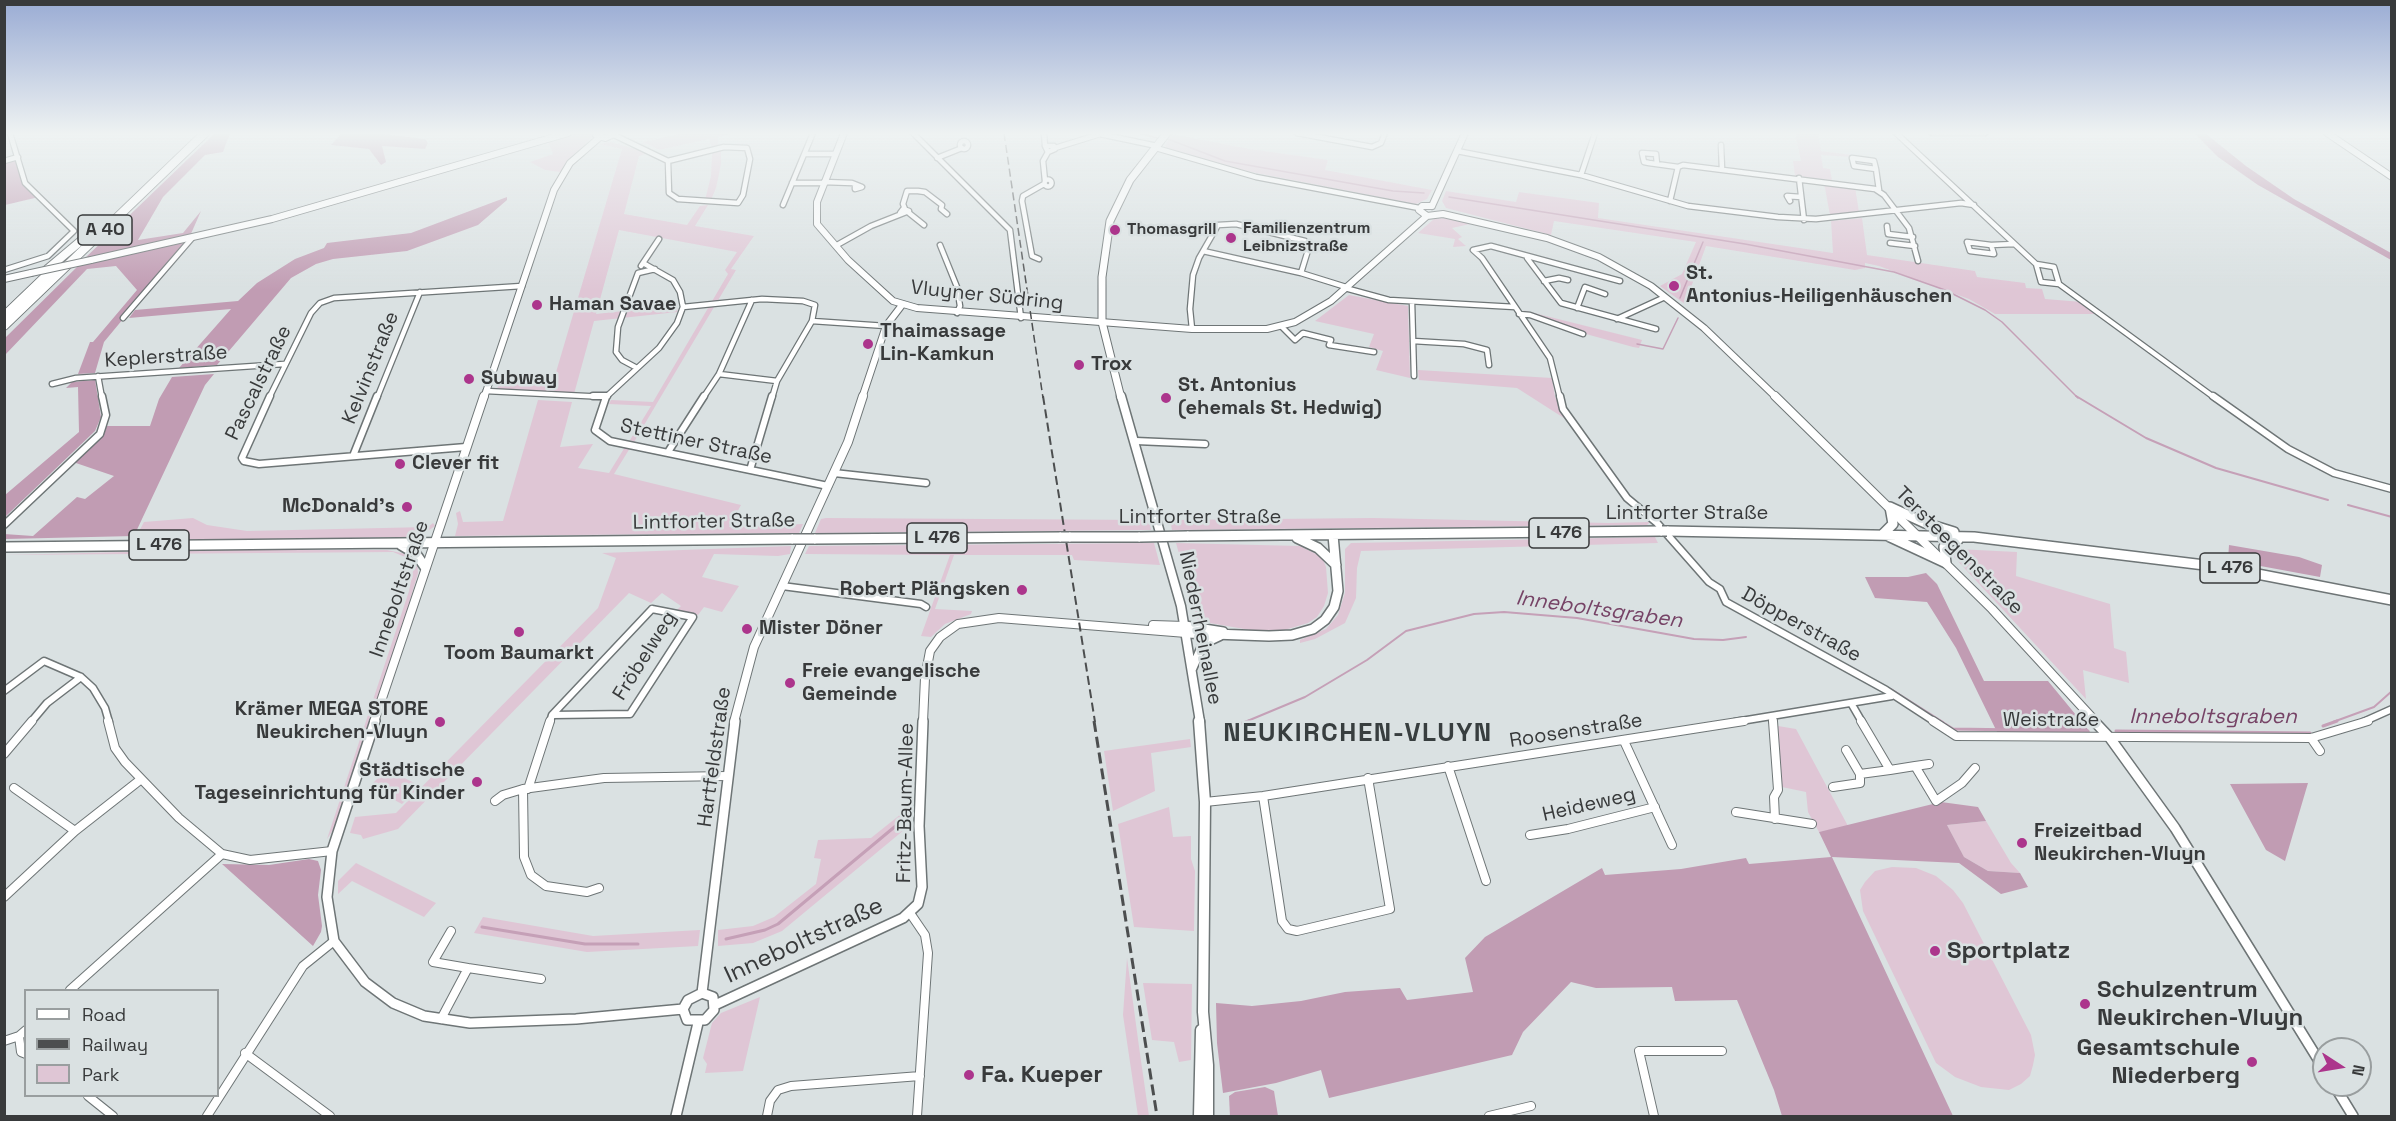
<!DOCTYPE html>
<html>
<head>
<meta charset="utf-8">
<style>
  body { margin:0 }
  #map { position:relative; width:2396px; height:1121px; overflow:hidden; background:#dae1e2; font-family:"Space Grotesk",sans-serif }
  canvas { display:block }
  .frame { position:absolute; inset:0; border:6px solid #383a3b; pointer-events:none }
  .legend { position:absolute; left:24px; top:989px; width:195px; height:108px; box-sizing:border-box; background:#dae1e2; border:2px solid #999e9f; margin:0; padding:8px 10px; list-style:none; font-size:18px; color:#383a3b }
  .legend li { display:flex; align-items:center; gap:12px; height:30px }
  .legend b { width:30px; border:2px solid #999e9f }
  .north { position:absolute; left:2312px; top:1037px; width:60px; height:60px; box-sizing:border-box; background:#dae1e2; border:2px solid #999e9f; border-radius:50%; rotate:102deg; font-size:16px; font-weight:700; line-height:24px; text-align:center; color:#383a3b }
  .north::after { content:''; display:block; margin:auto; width:21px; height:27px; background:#ac358c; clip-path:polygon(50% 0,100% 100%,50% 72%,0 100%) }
</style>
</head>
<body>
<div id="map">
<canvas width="2396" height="1121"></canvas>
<div class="frame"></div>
<ul class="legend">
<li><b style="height:8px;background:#fff"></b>Road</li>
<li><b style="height:8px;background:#4c4e4f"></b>Railway</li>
<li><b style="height:16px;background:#dfc6d5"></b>Park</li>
</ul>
<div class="north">N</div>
</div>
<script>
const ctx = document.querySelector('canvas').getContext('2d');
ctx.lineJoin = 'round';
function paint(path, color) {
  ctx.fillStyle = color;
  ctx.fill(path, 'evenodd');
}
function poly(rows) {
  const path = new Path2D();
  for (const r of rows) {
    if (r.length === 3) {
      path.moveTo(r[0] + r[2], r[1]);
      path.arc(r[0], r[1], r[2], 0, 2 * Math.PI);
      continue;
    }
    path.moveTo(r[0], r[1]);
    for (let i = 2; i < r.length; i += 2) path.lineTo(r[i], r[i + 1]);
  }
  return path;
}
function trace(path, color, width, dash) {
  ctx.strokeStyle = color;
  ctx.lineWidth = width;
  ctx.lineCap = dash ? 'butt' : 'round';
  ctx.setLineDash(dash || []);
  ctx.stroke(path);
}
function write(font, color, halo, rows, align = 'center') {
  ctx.font = font + ' "Space Grotesk",sans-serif';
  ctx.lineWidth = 5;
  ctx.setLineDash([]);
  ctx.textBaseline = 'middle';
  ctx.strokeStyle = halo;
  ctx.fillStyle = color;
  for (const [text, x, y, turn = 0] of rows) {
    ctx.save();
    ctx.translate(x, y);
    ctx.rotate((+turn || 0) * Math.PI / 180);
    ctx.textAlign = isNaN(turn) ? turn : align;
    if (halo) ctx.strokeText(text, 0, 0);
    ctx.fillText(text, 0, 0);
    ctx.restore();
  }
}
paint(poly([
  [573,133,592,133,592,137,560,172,545,170,530,162,553,154,548,141],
  [684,133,735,133,718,137,719,147,712,148,709,139,659,150,643,142],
  [1795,133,1818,133,1821,151,1852,155,1853,157,1821,155,1823,168,1830,169,1832,180,1795,176,1793,161,1801,161],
  [1172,134,1250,149,1328,160,1325,170,1432,190,1427,199,1416,204,1246,171,1166,148,1165,145],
  [611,142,649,153,639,156,624,214,687,225,700,206,708,205,695,226,754,236,731,269,736,270,634,442,630,440,651,406,609,404,611,400,653,402,728,274,725,270,737,252,619,230,596,314,678,305,677,312,594,321,574,394,497,389,499,383,554,379,622,149,599,144],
  [721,150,721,164,716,188,711,200,705,200,711,176,712,153],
  [1824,183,1855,187,1859,212,1830,215],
  [1446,191,1516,202,1519,192,1599,203,1598,218,1833,253,1831,221,1862,218,1867,255,1975,271,1977,277,2025,283,2026,288,2042,289,2045,299,2082,302,2097,314,1995,314,1969,299,1879,266,1865,263,1865,268,1855,270,1706,246,1685,304,1660,286,1682,274,1696,242,1554,221,1551,235,1446,208,1442,201],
  [1444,218,1470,224,1452,228,1462,237,1458,239,1466,246,1453,247,1455,239,1418,233,1434,219],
  [1349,295,1408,306,1410,378,1376,370,1383,351,1369,347,1374,334,1315,321],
  [1522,310,1642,340,1639,348,1633,347,1586,334],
  [1418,370,1552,378,1555,397,1567,420,1517,388,1419,380],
  [538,400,572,402,560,447,593,444,578,468,609,473,625,447,630,448,614,474,741,505,729,527,803,524,799,533,455,536,458,524,456,513,460,511,463,522,503,521],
  [193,518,207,525,247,531,428,527,433,523,435,526,419,537,134,541,144,522],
  [826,518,1149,520,1151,530,815,533,821,519],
  [1373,518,1608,523,1650,522,1647,525,1172,530,1170,520],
  [1655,537,1658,543,1361,551,1357,568,1356,598,1345,623,1315,639,1300,643,1300,640,1326,629,1338,615,1345,593,1345,549,1351,543],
  [1154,543,1160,565,1074,560,1072,555,954,555,935,609,972,611,971,614,945,624,931,637,921,636,950,555,805,554,809,546],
  [1176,543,1300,546,1322,557,1326,567,1328,593,1324,606,1317,617,1308,623,1281,631,1256,631,1198,621],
  [791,546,790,554,778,556,714,554,702,577,739,586,722,612,704,607,698,615,677,610,681,606,662,593,651,603,629,593,398,829,363,839,361,835,350,833,355,817,396,813,598,608,616,558,602,553],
  [1956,549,2017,552,2016,576,2110,604,2114,648,2126,652,2129,683,2083,670,2086,699,1954,557],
  [201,550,387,550,411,555,417,562,418,573,403,624,335,827,327,839,409,591,414,566,410,559,393,552,5,555],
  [1778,726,1796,729,1848,826,1819,832,1808,812,1806,792,1782,787],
  [1190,739,1191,747,1151,753,1155,791,1113,811,1104,751],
  [387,769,420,786,402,804,369,787],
  [911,806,910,825,782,931,753,943,718,946,718,930,753,926,774,917,816,884,821,859,814,858,818,840,871,838],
  [1169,807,1173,837,1191,836,1191,859,1195,871,1194,931,1134,927,1118,824],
  [1986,821,2011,863,2020,873,1988,871,1964,857,1947,825],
  [356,863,436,903,424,917,352,881,338,894,338,881],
  [1892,867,1916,868,1936,876,1953,890,1963,903,2031,1035,2035,1055,2033,1065,2030,1076,2021,1084,2009,1090,1981,1087,1955,1077,1936,1063,1863,911,1860,890,1865,882,1875,871],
  [483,917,593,936,700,930,698,946,587,952,474,933],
  [1127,958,1140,1054,1149,1116,1138,1116,1123,1015],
  [1143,983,1192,984,1191,1060,1179,1062,1174,1042,1152,1040],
  [760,997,743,1071,705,1073,707,1064,703,1058,712,1023,721,1013]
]), '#dfc6d5');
paint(poly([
  [215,133,230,133,223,152,205,155,163,197,138,240,183,233,201,211,190,236,84,259],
  [342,133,374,133,425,139,428,143,425,149,382,146,386,162,381,165,369,149,331,145],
  [2194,133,2205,133,2246,166,2294,199,2391,253,2391,260,2258,185,2218,157],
  [15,159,25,183,39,197,5,205,5,162],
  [507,197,507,200,478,225,407,251,333,259,316,264,291,278,217,365,179,368,231,309,129,318,135,310,238,301,257,283,295,259,324,248,327,243,411,233],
  [183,241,185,244,104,342,95,373,78,374,90,342,93,342,137,290,116,266,87,269,5,355,5,338,80,264],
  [214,374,205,385,134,536,5,539,4,534,33,536,77,497,85,499,114,476,73,462,99,440,107,426,150,426,159,399,172,377],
  [95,380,101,417,95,431,5,517,5,495,79,432,78,387,66,388,72,382],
  [2229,545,2299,557,2322,565,2320,577,2228,560],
  [1926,573,1937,584,1984,681,2048,681,2090,732,1998,734,1956,648,1927,602,1875,598,1865,577,1908,577],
  [2308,783,2285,861,2266,850,2230,784],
  [1941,802,1978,807,1986,821,1947,825,1964,857,1988,871,2020,873,2028,887,2001,894,1959,863,1832,857,1953,1116,1782,1116,1774,1090,1737,1000,1675,1001,1672,987,1596,988,1571,982,1523,1032,1512,1055,1329,1098,1321,1070,1276,1083,1223,1093,1217,1043,1216,1003,1252,1006,1301,1001,1345,992,1400,988,1407,1000,1473,992,1465,958,1485,937,1602,868,1605,875,1681,869,1746,858,1749,864,1831,857,1819,832],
  [309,859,318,861,321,870,318,895,322,926,321,932,313,946,222,864,269,865]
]), '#c19cb3');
paint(poly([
  [1265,1087,1274,1091,1278,1116,1230,1116,1229,1096,1235,1092]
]), '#c5a0b7');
trace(poly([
  [1139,133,1157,138],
  [1168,139,1225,161,1393,191,1424,193],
  [1449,197,1745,244,1894,272,1945,290,1985,310,2002,322,2078,398],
  [1680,298,1703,242],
  [1637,344,1663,349,1678,318]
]), '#c5a0b7', 1.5);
trace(poly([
  [2076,396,2146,438,2216,468,2328,500],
  [2348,505,2392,517],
  [1891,689,1943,722],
  [1245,722,1305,697,1367,660,1406,631,1474,614,1504,612,1577,618,1694,639,1723,640,1746,637],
  [2333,722,2374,707,2392,691]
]), '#c5a0b7', 2);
trace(poly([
  [1940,721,1953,729,2088,731],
  [2323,726,2337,721],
  [1225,729,1249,721],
  [2116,731,2310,733],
  [482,927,585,944,638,944],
  [726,939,765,930,778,924,904,819]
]), '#c5a0b7', 3);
const minorFar2 = poly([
  [913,133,1010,230,1021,318],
  [1044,133,1045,146],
  [1297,133,1372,147,1381,143,1385,133],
  [1896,133,2036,264],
  [1932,133,1985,133],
  [614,135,668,161],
  [964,145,4],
  [1721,145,1722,169],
  [1045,146,1054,146,1055,149,1048,152,1045,146],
  [724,147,747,148,750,159,743,195,738,203,678,199,669,193,668,161,724,147],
  [1055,148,1100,134,1157,146],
  [1156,148,1256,177,1419,208],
  [1457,151,1581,175,1688,206,1778,217,1816,219,1961,203,1974,205],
  [806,154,835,154],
  [937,158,962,148],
  [1852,158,1874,161,1876,169,1854,166,1852,158],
  [4,161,18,157],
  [1657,164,1656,154,1642,153,1644,162,1649,163,1678,167],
  [1876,169,1879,190],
  [1581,175,1595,133],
  [1799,178,1804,220],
  [1048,183,3.5],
  [1045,181,1043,161,1048,152],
  [824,182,852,183,862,187,855,189,855,185],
  [792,183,823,183],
  [1670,201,1678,167,1683,165,1875,189,1884,195,1909,228,1918,261],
  [1790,201,1787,196,1801,197],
  [783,205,813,133],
  [905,209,903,204,907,191,918,191,925,192,942,205,941,209,947,214],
  [909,213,924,225],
  [1887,226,1888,234,1913,237],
  [1967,242,1991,245,1994,254,1970,251,1967,242],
  [1890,243,1915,246],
  [837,245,871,226,909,211,903,209,900,213],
  [940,245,957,287,960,306,957,313],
  [1991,245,2014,244],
  [1203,251,1301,273,1346,287],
  [1527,258,1561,303,1656,329],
  [1039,259,1032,256,1022,201,1023,196,1044,184],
  [2036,264,2054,267,2059,284,2041,282,2036,264],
  [641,266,659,239],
  [4,270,48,256,74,231,25,183,10,133],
  [1544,281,1559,278,1568,280],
  [2059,284,2215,398],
  [1345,288,1389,300,1515,307],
  [1412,302,1414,376],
  [683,307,762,299,803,301,815,305,812,321,886,326],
  [1577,308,1585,287,1605,294],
  [1519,314,1530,315,1583,334],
  [123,318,193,237],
  [1617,319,1665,297],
  [1281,326,1295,340,1303,333,1331,340,1329,345,1374,352],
  [1192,329,1190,309,1193,275,1199,258,1218,225,1236,224,1305,241,1309,247,1301,273],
  [1413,341,1464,344,1487,350,1489,365],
  [637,368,622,360,616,352,618,327,638,273,655,269],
  [719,374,777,381],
  [98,376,102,398],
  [52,384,76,378,284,364],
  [486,391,606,397,659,348,677,323,683,307,680,292,673,280,643,263],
  [269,398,311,313,320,303,334,298,522,286],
  [377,398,420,292],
  [703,398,719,374,752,300],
  [772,398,777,381,812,321],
  [1560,398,1550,358,1482,258,1473,250,1491,246,1620,281]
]);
const minorFar1 = poly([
  [270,396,242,458,244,461,259,464,466,447],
  [593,396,607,396],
  [1560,396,1563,409,1627,498,1657,523,1709,582,1720,589,1726,602,1886,690,1935,722],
  [2213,396,2288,449,2334,473,2392,489],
  [606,397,595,430,610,441,828,486],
  [1136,441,1205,444],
  [668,452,704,396],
  [353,456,377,396],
  [750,470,772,396],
  [834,473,926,483],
  [4,525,100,434,106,415,102,396],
  [782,586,921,604,926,607],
  [652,609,693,617,630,714,552,715,652,609],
  [4,691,44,661,81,677,93,688,105,708,109,722],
  [1851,703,1862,722],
  [1773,716,1773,722],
  [31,722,47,703,81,677],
  [550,722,552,715],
  [1735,722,1892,696],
  [2363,722,2392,709]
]);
const minor = poly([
  [108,721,115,748,125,762,179,818,222,854,250,860,332,851],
  [1773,721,1778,790,1774,797,1775,819],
  [1861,721,1890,770,1915,766,1936,801,1962,783,1975,768],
  [1933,721,1956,736,2311,738,2368,721],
  [2311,738,2320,751],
  [1624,741,1672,845],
  [1846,750,1860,774,1890,770],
  [4,754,32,721],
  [1448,766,1486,881],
  [1915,766,1929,764],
  [1833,787,1860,783,1860,774],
  [14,788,75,831],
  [523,789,524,857,531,875,546,886,587,892,599,888],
  [528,789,550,721],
  [1263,796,1282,921,1288,929,1297,931,1390,909,1368,778],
  [495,801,503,795,523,789,604,778,727,776],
  [1205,802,1263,796,1744,721],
  [1736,812,1812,824],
  [1530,835,1568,829,1655,807],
  [4,897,75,831,140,780],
  [910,913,925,935,928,953,917,1116],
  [451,931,433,962,468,968],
  [70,990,222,854],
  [441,1019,468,968,541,979],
  [19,1036,21,1052,26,1054],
  [4,1041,19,1036,26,1030],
  [245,1053,330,1116],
  [88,1096,113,1116],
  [207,1116,303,966,334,941],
  [767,1116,770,1101,778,1090,791,1086,920,1076],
  [1489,1116,1531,1106],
  [1654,1116,1639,1051,1722,1051]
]);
const tertiaryFar2 = poly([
  [844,133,817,202,817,224,848,260,893,301,917,308,1192,329,1267,329,1295,322,1331,301,1427,216],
  [2327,133,2392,177],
  [596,135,605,138,616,133],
  [1432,206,1422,206,1419,210,1427,216,1443,214,1547,238,1599,257,1651,286,1704,328,1777,398],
  [1432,206,1465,133],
  [91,260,272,219,568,133],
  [4,279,31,273],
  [484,398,554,190,570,163,600,137],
  [862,398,886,326,902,305]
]);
const tertiaryFar1 = poly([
  [1775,396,1992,609,2096,722],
  [1153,625,1185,626],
  [374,722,484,396],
  [734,722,754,647,848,442,863,396],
  [923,722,925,678,930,651,940,637,958,624,999,618,1186,633]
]);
const tertiary = poly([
  [375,721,332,851,327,897,334,941,365,982,393,1003,424,1016,470,1023,576,1019,683,1009],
  [2094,721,2110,738,2175,828,2324,1069],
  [702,993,735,721],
  [702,993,713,997,714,1010,705,1020,687,1020,683,1009,688,1000,702,993],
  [715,1005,903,918,918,904,922,887,919,826,923,721],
  [2334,1085,2353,1116],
  [676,1116,698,1023]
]);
const secondaryFar2 = poly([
  [1121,398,1102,322,1102,277,1110,221,1130,180,1167,133]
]);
const secondaryFar1 = poly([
  [1121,396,1181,606,1200,722],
  [1192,669,1203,644,1220,636]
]);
const secondary = poly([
  [1199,721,1205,802,1203,1012,1208,1065,1208,1116],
  [1199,1116,1201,1030]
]);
const primary = poly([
  [1890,507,1925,523,1954,532],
  [1667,531,1974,537,2221,567,2392,600],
  [1883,534,1893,524,1890,507],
  [1187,536,1662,531],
  [1888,536,1946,563],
  [1069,537,1140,537],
  [1297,538,1318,548,1336,565],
  [814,539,1061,537],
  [401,545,416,554,425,567],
  [4,547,793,539],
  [1946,563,1944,547,1949,541,1958,540],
  [1185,626,1223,632],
  [1186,633,1269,636,1292,635,1313,629,1325,620,1334,607,1338,591,1333,535]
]);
const motorway = poly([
  [44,272,101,224],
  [4,316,52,270],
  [4,326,205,133]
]);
trace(minorFar2, '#6e7576', 7);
trace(minorFar1, '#6e7576', 9);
trace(minor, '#6e7576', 10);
trace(tertiaryFar2, '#6e7576', 8);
trace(tertiaryFar1, '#6e7576', 10);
trace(tertiary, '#6e7576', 12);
trace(secondaryFar2, '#6e7576', 9);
trace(secondaryFar1, '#6e7576', 11);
trace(secondary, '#6e7576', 13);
trace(primary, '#6e7576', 12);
trace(motorway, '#6e7576', 10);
trace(minorFar2, '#fff', 4.5);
trace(minorFar1, '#fff', 6);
trace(minor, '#fff', 8);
trace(tertiaryFar2, '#fff', 6);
trace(tertiaryFar1, '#fff', 8);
trace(tertiary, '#fff', 9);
trace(secondaryFar2, '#fff', 7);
trace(secondaryFar1, '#fff', 8);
trace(secondary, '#fff', 10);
trace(primary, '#fff', 9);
trace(motorway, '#fff', 8);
trace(poly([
  [1004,133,1043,398]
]), '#4c4e4f', 1.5, [8, 4]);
trace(poly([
  [1043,396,1095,722]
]), '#4c4e4f', 2, [9, 4.5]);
trace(poly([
  [1094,721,1157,1116]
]), '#4c4e4f', 3, [11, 5]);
const tertiaryBridge = poly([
  [31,273,91,260]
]);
const primaryBridge = poly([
  [1662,531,1667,531],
  [1061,537,1069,537],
  [1140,537,1187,536],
  [793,539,814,539]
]);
trace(tertiaryBridge, '#6e7576', 8, []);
trace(primaryBridge, '#6e7576', 12, []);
trace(tertiaryBridge, '#fff', 6);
trace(primaryBridge, '#fff', 9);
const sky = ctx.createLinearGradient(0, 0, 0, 290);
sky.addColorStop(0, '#9aacd4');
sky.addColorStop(0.46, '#eef2f2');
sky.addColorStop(1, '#eef2f200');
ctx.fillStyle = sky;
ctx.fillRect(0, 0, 2396, 290);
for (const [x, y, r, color] of [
  [1115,230,6,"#ac358c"],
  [1231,238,6,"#ac358c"],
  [1674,286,6,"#ac358c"],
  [537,305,6,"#ac358c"],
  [868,344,6,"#ac358c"],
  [1079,365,6,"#ac358c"],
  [469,379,6,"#ac358c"],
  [1166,398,6,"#ac358c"],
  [400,464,6,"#ac358c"],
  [407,507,6,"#ac358c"],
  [1022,590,6,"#ac358c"],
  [747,629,6,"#ac358c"],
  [519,632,6,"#ac358c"],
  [790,683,6,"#ac358c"],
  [440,722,6,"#ac358c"],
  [477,782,6,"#ac358c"],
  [2022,843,6,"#ac358c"],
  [1935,951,6,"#ac358c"],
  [2085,1004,6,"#ac358c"],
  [2252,1062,6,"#ac358c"],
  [969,1075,6,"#ac358c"]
]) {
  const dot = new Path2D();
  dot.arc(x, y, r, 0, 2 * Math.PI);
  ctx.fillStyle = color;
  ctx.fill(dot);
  trace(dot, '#dae1e2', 2);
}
write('bold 16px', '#383a3b', '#dae1e2', [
  ["Familienzentrum",1243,229],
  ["Leibnizstraße",1243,247],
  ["Thomasgrill",1127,230]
], 'left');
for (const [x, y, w] of [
  [105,230,54],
  [1559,533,60],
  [937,538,60],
  [159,545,60],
  [2230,568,60]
]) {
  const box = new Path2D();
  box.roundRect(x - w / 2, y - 15, w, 30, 4.5);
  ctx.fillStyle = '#dae1e2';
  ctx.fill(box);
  trace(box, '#383a3b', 1.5);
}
write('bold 18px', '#383a3b', null, [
  ["A 40",105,230],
  ["L 476",1559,533],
  ["L 476",937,538],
  ["L 476",159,545],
  ["L 476",2230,568]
]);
write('bold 20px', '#383a3b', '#dae1e2', [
  ["St.",1686,274],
  ["Antonius-Heiligenhäuschen",1686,297],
  ["Haman Savae",549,305],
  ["Thaimassage",880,332],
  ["Lin-Kamkun",880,355],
  ["Trox",1091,365],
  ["Subway",481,379],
  ["St. Antonius",1178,386],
  ["(ehemals St. Hedwig)",1178,409],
  ["Clever fit",412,464],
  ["McDonald's",395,507,"right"],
  ["Robert Plängsken",1010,590,"right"],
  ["Mister Döner",759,629],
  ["Toom Baumarkt",519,654,"center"],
  ["Freie evangelische",802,672],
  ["Gemeinde",802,695],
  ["Krämer MEGA STORE",428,710,"right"],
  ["Neukirchen-Vluyn",428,733,"right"],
  ["Städtische",465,771,"right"],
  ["Tageseinrichtung für Kinder",465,794,"right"],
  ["Freizeitbad",2034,832],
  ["Neukirchen-Vluyn",2034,855]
], 'left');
write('20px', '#383a3b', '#dae1e2', [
  ["Vluyner Südring",987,296,6],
  ["Keplerstraße",166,357,-4],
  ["Kelvinstraße",371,368,-68],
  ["Pascalstraße",259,383,-64],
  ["Stettiner Straße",696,442,12],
  ["Lintforter Straße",1687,514],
  ["Lintforter Straße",1200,518],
  ["Lintforter Straße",714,522,-1],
  ["Tersteegenstraße",1959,551,45],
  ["Inneboltstraße",400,589,-71],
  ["Döpperstraße",1801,625,29],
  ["Niederrheinallee",1200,628,79],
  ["Fröbelweg",645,656,-58],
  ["Weistraße",2051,721],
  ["Roosenstraße",1576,731,-9],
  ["Hartfeldstraße",715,757,-82],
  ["Fritz-Baum-Allee",906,803,-89],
  ["Heideweg",1589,805,-13]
]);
write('italic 21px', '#764366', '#dae1e2', [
  ["Inneboltsgraben",1599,610,8],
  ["Inneboltsgraben",2213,717]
]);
write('24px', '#383a3b', '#dae1e2', [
  ["Inneboltstraße",804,941,-25]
]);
write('bold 24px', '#383a3b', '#dae1e2', [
  ["Sportplatz",1947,951],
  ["Schulzentrum",2097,990],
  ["Neukirchen-Vluyn",2097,1018],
  ["Gesamtschule",2240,1048,"right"],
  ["Niederberg",2240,1076,"right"],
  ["Fa. Kueper",981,1075]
], 'left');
ctx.letterSpacing = '1.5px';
write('bold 26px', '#383e3f', '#dae1e2', [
  ["NEUKIRCHEN-VLUYN",1358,734]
]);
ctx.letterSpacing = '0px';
</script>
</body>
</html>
